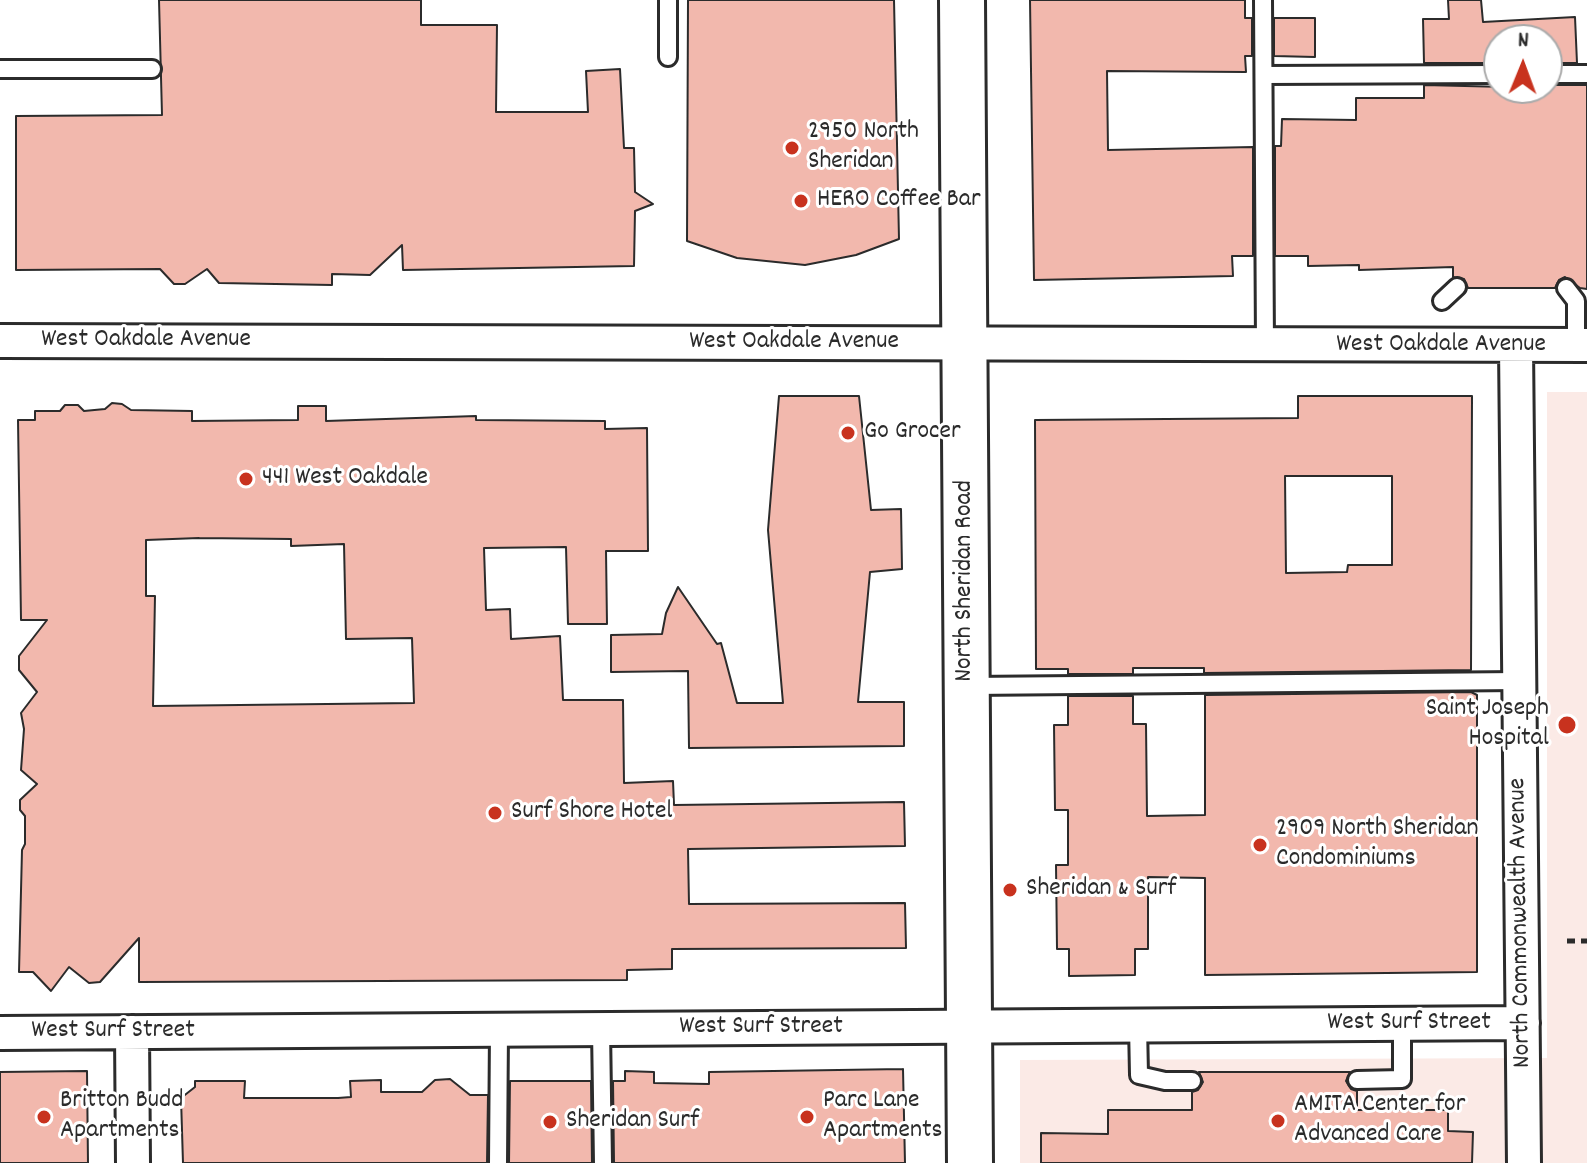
<!DOCTYPE html>
<html>
<head>
<meta charset="utf-8">
<style>
  body { margin:0 }
  #map { position:relative; width:1587px; height:1163px; overflow:hidden; background:#fff; font-family:Dekko,sans-serif }
  canvas { display:block }
  .north { position:absolute; left:1483px; top:24px; width:80px; height:80px; box-sizing:border-box; background:#fff; border:2px solid #aaa; border-radius:50%; rotate:1deg; font-size:22px; font-weight:700; line-height:32px; text-align:center; color:#2b2b2b }
  .north::after { content:''; display:block; margin:auto; width:28px; height:36px; background:#c8321e; clip-path:polygon(50% 0,100% 100%,50% 72%,0 100%) }
</style>
</head>
<body>
<div id="map">
<canvas width="1587" height="1163"></canvas>
<div class="north">N</div>
</div>
<script>
const ctx = document.querySelector('canvas').getContext('2d');
ctx.lineJoin = 'round';
function paint(path, color) {
  ctx.fillStyle = color;
  ctx.fill(path, 'evenodd');
}
function poly(rows) {
  const path = new Path2D();
  for (const r of rows) {
    path.moveTo(r[0], r[1]);
    for (let i = 2; i < r.length; i += 2) path.lineTo(r[i], r[i + 1]);
  }
  return path;
}
function trace(path, color, width, dash) {
  ctx.strokeStyle = color;
  ctx.lineWidth = width;
  ctx.lineCap = dash ? 'butt' : 'round';
  ctx.setLineDash(dash || []);
  ctx.stroke(path);
}
function write(font, color, halo, rows, align = 'center') {
  ctx.font = font + ' Dekko,sans-serif';
  ctx.lineWidth = 6;
  ctx.setLineDash([]);
  ctx.textBaseline = 'middle';
  ctx.strokeStyle = halo;
  ctx.fillStyle = color;
  for (const [text, x, y, turn = 0] of rows) {
    ctx.save();
    ctx.translate(x, y);
    ctx.rotate((+turn || 0) * Math.PI / 180);
    ctx.textAlign = isNaN(turn) ? turn : align;
    if (halo) ctx.strokeText(text, 0, 0);
    ctx.fillText(text, 0, 0);
    ctx.restore();
  }
}
paint(poly([
  [1547,392,1587,392,1587,1163,1020,1163,1020,1060,1547,1058]
]), '#fbeae6');
const building = poly([
  [159,0,421,0,421,25,497,25,496,112,588,112,586,71,620,69,624,148,634,148,635,192,653,204,635,211,634,266,403,270,402,245,370,275,332,274,332,285,219,283,207,269,185,284,174,284,160,269,16,270,16,116,162,115,159,0],
  [688,0,894,0,899,239,856,255,805,265,737,258,687,241,688,0],
  [1030,0,1245,0,1245,18,1252,18,1252,56,1245,56,1246,72,1107,71,1108,150,1253,147,1253,256,1232,256,1233,276,1034,280,1030,0],
  [1448,0,1481,0,1483,22,1575,17,1577,63,1547,63,1547,40,1499,40,1499,63,1424,63,1423,19,1449,19,1448,0],
  [1274,18,1315,18,1315,57,1274,56,1274,18],
  [1424,85,1547,88,1547,85,1587,85,1587,289,1580,288,1565,277,1559,280,1555,288,1468,288,1464,279,1453,277,1453,267,1359,270,1359,265,1308,266,1308,256,1275,256,1275,146,1281,146,1282,119,1356,120,1356,98,1424,98,1424,85],
  [779,396,859,396,871,510,901,509,902,569,870,572,858,702,904,702,904,746,689,748,688,671,611,672,611,635,662,634,666,613,678,587,717,644,721,643,737,703,783,703,768,530,779,396],
  [1298,396,1472,396,1471,670,1204,673,1204,668,1133,668,1133,674,1068,674,1068,669,1036,669,1035,420,1298,418,1298,396],
  [1285,476,1392,476,1392,565,1348,565,1347,572,1286,573,1285,476],
  [112,403,122,404,131,410,192,411,192,421,298,420,298,406,326,406,326,421,476,416,476,420,605,421,605,429,647,428,648,551,606,551,607,624,568,624,566,547,484,548,486,610,510,609,511,639,560,636,563,700,623,700,624,783,673,781,674,805,904,802,905,846,688,849,689,904,905,903,906,948,672,949,672,969,627,970,627,980,139,982,139,938,100,982,89,983,69,967,51,991,33,972,19,972,22,850,25,844,25,816,20,810,20,800,37,784,21,770,24,729,21,713,37,692,19,670,19,656,47,620,21,620,18,420,35,420,35,411,60,411,65,405,78,405,84,411,105,409,112,403],
  [199,538,291,539,291,546,344,544,346,639,412,638,414,703,153,706,155,596,146,596,146,540,199,538],
  [1471,692,1477,695,1477,972,1205,975,1205,878,1148,877,1148,949,1135,949,1135,975,1069,976,1069,949,1057,949,1056,865,1068,865,1068,810,1055,810,1054,725,1068,725,1068,696,1133,696,1133,724,1146,724,1147,816,1205,815,1205,695,1471,692],
  [903,1069,905,1163,614,1163,613,1081,625,1081,625,1071,654,1072,654,1083,709,1084,709,1072,903,1069],
  [87,1071,88,1163,0,1163,0,1072,87,1071],
  [1199,1072,1350,1072,1346,1081,1351,1089,1357,1091,1357,1110,1448,1110,1448,1131,1473,1132,1472,1163,1041,1163,1041,1133,1108,1134,1108,1110,1192,1110,1192,1092,1198,1090,1203,1082,1199,1072],
  [450,1079,470,1095,488,1095,487,1163,183,1163,181,1098,195,1087,195,1081,245,1081,244,1098,338,1098,351,1097,350,1081,381,1080,381,1092,422,1092,435,1080,450,1079],
  [510,1081,591,1081,592,1163,509,1163,510,1081]
]);
paint(building, '#f2b8ad');
trace(building, '#2b2b2b', 2);
const service = poly([
  [1263,0,1265,345],
  [668,57,668,0],
  [0,69,152,69],
  [1547,74,1587,74],
  [1264,75,1499,74],
  [1566,288,1576,301,1576,346],
  [1442,301,1457,287],
  [969,686,1519,681],
  [1138,1025,1139,1075,1165,1081,1192,1081],
  [601,1029,603,1163],
  [1357,1080,1402,1079,1402,1024],
  [498,1163,499,1030]
]);
const minor = poly([
  [0,341,1587,345],
  [1516,346,1524,1163],
  [132,1032,133,1163],
  [0,1033,1523,1023]
]);
const secondary = poly([
  [962,0,970,1163]
]);
trace(service, '#2b2b2b', 22);
trace(minor, '#2b2b2b', 38);
trace(secondary, '#2b2b2b', 50);
trace(poly([
  [1567,941,1587,941]
]), '#2b2b2b', 5, [8, 6]);
trace(service, '#fff', 16);
trace(minor, '#fff', 32);
trace(secondary, '#fff', 44);
for (const [x, y, r, color] of [
  [792,148,8,"#c8321e"],
  [801,201,8,"#c8321e"],
  [848,433,8,"#c8321e"],
  [246,479,8,"#c8321e"],
  [1567,725,10,"#c8321e"],
  [495,813,8,"#c8321e"],
  [1260,845,8,"#c8321e"],
  [1010,890,8,"#c8321e"],
  [44,1117,8,"#c8321e"],
  [807,1117,8,"#c8321e"],
  [1278,1121,8,"#c8321e"],
  [550,1122,8,"#c8321e"]
]) {
  const dot = new Path2D();
  dot.arc(x, y, r, 0, 2 * Math.PI);
  ctx.fillStyle = color;
  ctx.fill(dot);
  trace(dot, '#fff', 3);
}
write('26px', '#2b2b2b', '#fff', [
  ["2950 North",808,133],
  ["Sheridan",808,163],
  ["HERO Coffee Bar",817,201],
  ["Go Grocer",864,433],
  ["441 West Oakdale",262,479],
  ["Saint Joseph",1549,710,"right"],
  ["Hospital",1549,740,"right"],
  ["Surf Shore Hotel",511,813],
  ["2909 North Sheridan",1276,830],
  ["Condominiums",1276,860],
  ["Sheridan & Surf",1026,890],
  ["Britton Budd",60,1102],
  ["Apartments",60,1132],
  ["Parc Lane",823,1102],
  ["Apartments",823,1132],
  ["AMITA Center for",1294,1106],
  ["Advanced Care",1294,1136],
  ["Sheridan Surf",566,1122]
], 'left');
write('26px', '#2b2b2b', '#fff', [
  ["West Oakdale Avenue",146,341],
  ["West Oakdale Avenue",794,343],
  ["West Oakdale Avenue",1441,346],
  ["North Sheridan Road",966,581,-90],
  ["North Commonwealth Avenue",1522,923,-91],
  ["West Surf Street",1409,1024],
  ["West Surf Street",761,1028],
  ["West Surf Street",113,1032]
]);
</script>
</body>
</html>
